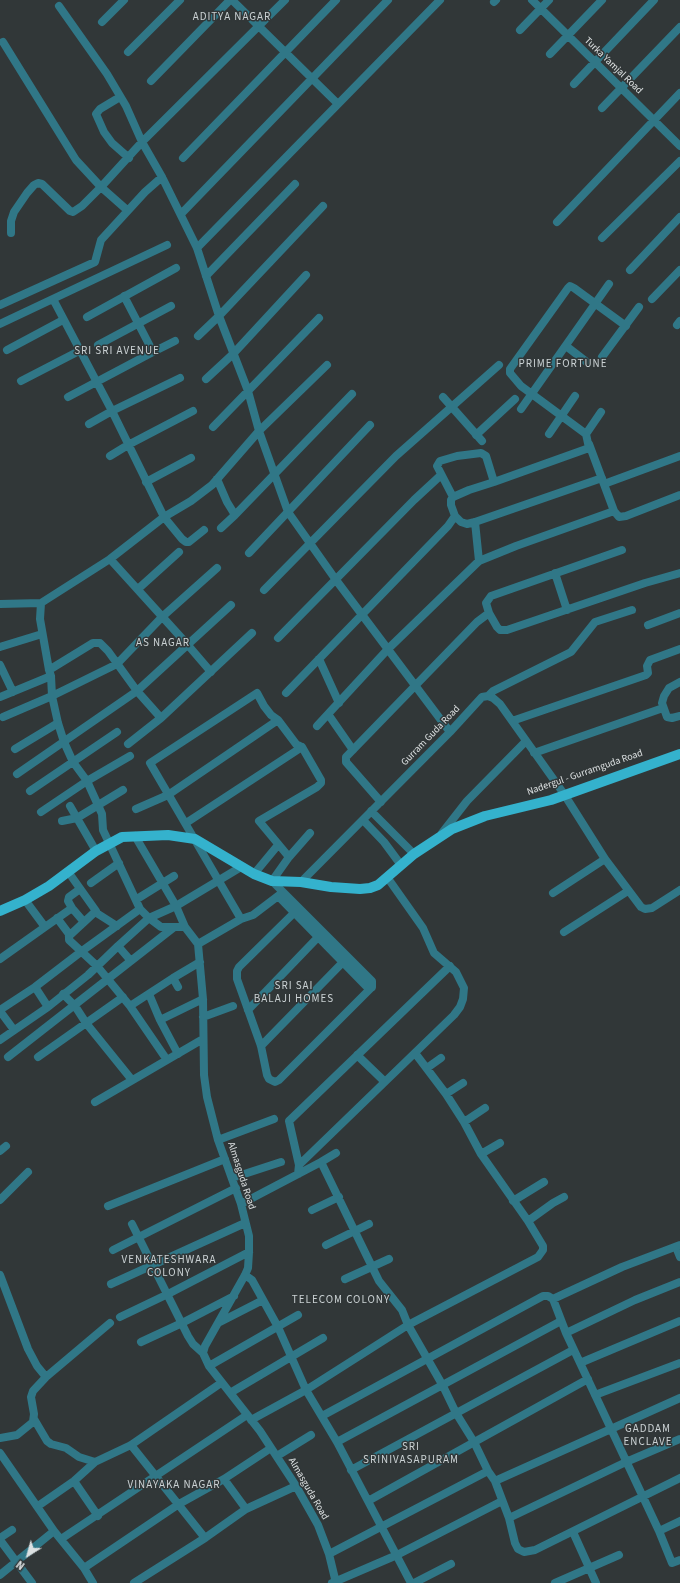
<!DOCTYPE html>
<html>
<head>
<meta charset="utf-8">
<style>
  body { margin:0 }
  #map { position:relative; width:680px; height:1583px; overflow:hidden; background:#313738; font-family:"Source Sans 3",sans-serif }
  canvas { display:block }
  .north { position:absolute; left:8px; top:1535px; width:40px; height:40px; -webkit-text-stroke:3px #313738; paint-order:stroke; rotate:217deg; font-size:11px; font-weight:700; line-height:16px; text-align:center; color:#dde1e2 }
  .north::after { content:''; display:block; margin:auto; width:14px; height:18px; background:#dde1e2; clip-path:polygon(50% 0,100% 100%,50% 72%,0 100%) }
</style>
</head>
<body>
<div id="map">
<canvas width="680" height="1583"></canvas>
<div class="north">N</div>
</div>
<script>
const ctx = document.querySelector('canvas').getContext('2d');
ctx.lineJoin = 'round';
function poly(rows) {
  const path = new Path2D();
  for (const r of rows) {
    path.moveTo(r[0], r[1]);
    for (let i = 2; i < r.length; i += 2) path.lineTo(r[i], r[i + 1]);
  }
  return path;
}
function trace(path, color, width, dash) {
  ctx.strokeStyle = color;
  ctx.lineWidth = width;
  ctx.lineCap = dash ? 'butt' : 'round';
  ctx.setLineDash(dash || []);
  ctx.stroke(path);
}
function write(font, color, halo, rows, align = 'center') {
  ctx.font = font + ' "Source Sans 3",sans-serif';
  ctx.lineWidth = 3;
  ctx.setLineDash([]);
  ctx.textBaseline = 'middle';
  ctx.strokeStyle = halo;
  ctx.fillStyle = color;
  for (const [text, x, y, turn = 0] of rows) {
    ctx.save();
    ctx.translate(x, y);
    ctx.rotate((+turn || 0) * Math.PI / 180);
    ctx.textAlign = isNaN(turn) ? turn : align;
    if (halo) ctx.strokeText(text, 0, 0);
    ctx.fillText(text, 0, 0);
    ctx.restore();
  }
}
trace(poly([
  [232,0,338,104],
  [532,0,680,146],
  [494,2,496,0],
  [59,6,107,74,126,106,142,142,162,177,197,248,219,316,248,391,259,431,288,512,336,580,450,732],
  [102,22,124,0],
  [520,30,549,0],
  [3,42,76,160,101,187,127,210],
  [128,52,180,0],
  [550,54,602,0],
  [151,81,230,0],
  [574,84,654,0],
  [120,97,100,109,96,114,104,132,112,143,129,158],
  [602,108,680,27],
  [183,158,336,0],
  [181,214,388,0],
  [557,222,680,93],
  [11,233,11,221,14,212,27,193,34,185,38,183,42,184,70,211,73,212,82,206,101,187,142,142,285,0],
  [602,238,680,161],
  [197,248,440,0],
  [630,270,680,217],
  [206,276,295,184],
  [124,296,153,352],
  [53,299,112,411,164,517,182,539,186,542,189,542,204,530],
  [652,299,680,270],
  [0,305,95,262,101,240,145,192,162,177],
  [87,317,176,268],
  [0,324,167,245],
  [677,325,680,321],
  [198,336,219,316,323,206],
  [98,345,171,306],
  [566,346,588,363],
  [7,350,63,320],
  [602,357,639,307],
  [206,379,233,354,306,275],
  [21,381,81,350],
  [68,397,153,352,175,341],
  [443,397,482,441],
  [521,409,609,284],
  [89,424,112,411,180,378],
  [213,427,319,318],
  [549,434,575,396],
  [586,434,601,412],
  [476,435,515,399],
  [589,444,614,511,619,517,626,516,680,495],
  [110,456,128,445,193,411],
  [217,479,227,502,235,515,352,394],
  [146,482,191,458],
  [604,484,680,456],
  [453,497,437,466,440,461,457,456,481,453,486,456,494,482],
  [455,516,461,522,467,524,475,522,602,478],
  [475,522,479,561],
  [221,528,235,515],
  [622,550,491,596,486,603,489,613,497,627,500,630,507,630,645,583,680,573],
  [249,553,370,425],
  [110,559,187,644,211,672],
  [555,573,567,610],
  [138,589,179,552],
  [264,590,396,456,499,365],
  [41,603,40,619,49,670,51,676,52,696,58,723,64,742,73,762,87,781,102,814,103,830,140,909,149,918,161,927,185,927,198,944,203,999,204,1075,207,1097,218,1140,241,1204,249,1236,249,1252,248,1268,245,1275,205,1346,203,1353,209,1366,260,1431,296,1486,318,1525,329,1554,336,1583],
  [0,604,41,603,110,559,164,517,191,501,212,485,259,431,327,365],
  [648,625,680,613],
  [278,638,414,500,441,475],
  [0,647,42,634],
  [319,659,339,703],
  [0,665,13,692],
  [49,670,93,643,100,643,108,651,137,691,161,718],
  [680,682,669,688,664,696,662,703,667,717,672,718,680,716],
  [286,693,448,526,455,516,451,505,451,500,453,497,469,490,494,482,589,448,586,434,521,386,510,373,510,369,568,288,570,286,574,288,626,326],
  [488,696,493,691,571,652,595,622,632,610],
  [0,697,51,676],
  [328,714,353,750],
  [3,717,52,696,117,664,162,617,217,568],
  [512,721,646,675,648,673,647,666,650,660,680,649],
  [317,726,388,649,479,561,516,546,614,511],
  [128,744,161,718,252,633],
  [15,749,58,723],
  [534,753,663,708],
  [17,774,137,691,231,605],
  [30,791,117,732],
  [381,802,346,762,346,757,477,622,489,613],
  [70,806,96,851],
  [136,809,168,795,278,720],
  [371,811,414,854],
  [41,812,87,781,130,756],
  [363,820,384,842,401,865],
  [62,821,77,818,123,790],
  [186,823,302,747],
  [442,833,467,801,526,741],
  [135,836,176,906,185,927],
  [69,873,96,911,69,936],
  [254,874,278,845],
  [301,882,450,732,482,697,488,696,493,698,500,704,564,794,605,859,641,907,645,909,652,908,680,890],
  [91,883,119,863],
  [80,889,69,897,68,901,72,908,84,922],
  [553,893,605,859],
  [278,896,366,986,372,987],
  [137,899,174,876],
  [299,908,239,967,237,971,237,979,261,1046,267,1075,269,1079,275,1082,279,1080,372,987,372,981,272,881,289,857,310,833],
  [95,912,117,926],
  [57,918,69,934,69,940,97,966,130,1006,167,1060],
  [241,919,150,763,257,693,264,706,271,715,278,720,296,744,302,747,321,780,321,783,317,787,259,821,289,857],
  [45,927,72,908],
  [564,932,628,891],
  [198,944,241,919,253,915,282,893],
  [118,946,131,961],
  [0,959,45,927,25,900],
  [173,978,178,987],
  [35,987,48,1007],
  [63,994,75,1006,86,1023,132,1080],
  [149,994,160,1020,178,1054],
  [130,1006,173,978,200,962],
  [0,1010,35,987,82,951,140,909],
  [248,1010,322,933],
  [0,1011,14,1030],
  [203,1017,233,1006],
  [160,1020,203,999],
  [0,1040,48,1007,88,975,118,946,149,918,176,906,241,867],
  [261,1046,346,959],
  [357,1055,384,1081],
  [8,1057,173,928],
  [38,1057,123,997],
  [427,1068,441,1058],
  [446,1094,463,1083],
  [95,1102,203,1039],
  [464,1122,485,1108],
  [218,1140,274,1119],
  [0,1151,6,1146],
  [481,1154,500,1143],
  [321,1162,379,1281,402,1310,408,1325,443,1386,456,1413,474,1442,488,1471,495,1481,509,1518,515,1543,518,1549,524,1552,535,1550,680,1478],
  [299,1165,289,1121,450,966],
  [298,1174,299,1165,454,1015,460,1007,463,999,464,988,456,972,434,953,423,928,387,877],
  [232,1178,281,1162],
  [0,1200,28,1172],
  [513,1201,544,1182],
  [241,1204,321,1162,336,1153],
  [108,1206,225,1159],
  [312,1210,339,1197],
  [528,1221,553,1203,564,1197],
  [132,1224,188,1336,193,1344,203,1353],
  [326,1245,369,1224],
  [676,1247,680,1257],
  [113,1250,236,1188],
  [0,1275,28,1349,37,1366,46,1377,33,1391,31,1397,34,1414,33,1422,17,1435,0,1438],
  [245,1275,252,1280,278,1327,306,1390,337,1442,411,1583],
  [345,1279,389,1259],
  [111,1284,245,1223],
  [553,1299,622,1267,680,1245],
  [120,1317,168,1294,249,1252],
  [220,1322,263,1300],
  [566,1333,635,1300,680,1282],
  [141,1342,182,1323,234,1296],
  [580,1363,680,1321],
  [209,1366,298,1315],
  [46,1377,110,1323],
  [230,1393,323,1338],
  [595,1395,680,1363],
  [322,1416,543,1296,548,1296,553,1299,566,1333,659,1531,672,1563,680,1560],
  [34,1419,47,1441,51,1444,66,1448,79,1457,95,1462],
  [251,1420,306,1390,408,1325,538,1257,543,1250,543,1246,528,1221,481,1154,464,1122,446,1094,415,1053],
  [337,1442,561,1321],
  [131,1445,205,1538],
  [0,1453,54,1531,84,1568,93,1583],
  [277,1456,311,1435],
  [351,1470,573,1350],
  [224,1479,246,1509],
  [74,1481,98,1516],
  [495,1481,680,1398],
  [368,1501,588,1379],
  [38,1506,74,1481,95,1462,131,1445,221,1383],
  [509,1518,626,1462,680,1439],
  [659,1531,680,1521],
  [573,1532,596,1583],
  [0,1538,12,1530],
  [61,1539,247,1415],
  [0,1540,32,1583],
  [329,1554,488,1471],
  [84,1568,179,1504,224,1479,271,1448],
  [0,1575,54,1531],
  [134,1583,205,1538,246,1509,296,1486],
  [332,1583,397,1555,502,1501],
  [414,1583,451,1564],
  [555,1583,619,1555]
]), '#307787', 8);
trace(poly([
  [0,911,25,900,49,886,96,851,122,837,168,835,195,839,254,874,272,881,301,882,331,887,360,889,370,888,378,885,414,854,452,829,485,816,551,800,680,754]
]), '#34b2cd', 10);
write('10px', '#dde1e2', '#313738', [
  ["Turka Yamjal Road",613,66,44],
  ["Gurram Guda Road",431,736,-46],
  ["Nadergul - Gurramguda Road",585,773,-19],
  ["Almasguda Road",241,1176,72],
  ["Almasguda Road",308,1489,60]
]);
ctx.letterSpacing = '1px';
write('11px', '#cad1d3', '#313738', [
  ["ADITYA NAGAR",232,18],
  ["SRI SRI AVENUE",117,352],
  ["PRIME FORTUNE",563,365],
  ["AS NAGAR",163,644],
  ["SRI SAI",294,987],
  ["BALAJI HOMES",294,1000],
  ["VENKATESHWARA",169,1261],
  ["COLONY",169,1274],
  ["TELECOM COLONY",341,1301],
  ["GADDAM",648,1430],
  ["ENCLAVE",648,1443],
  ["SRI",411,1448],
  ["SRINIVASAPURAM",411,1461],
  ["VINAYAKA NAGAR",174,1486]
]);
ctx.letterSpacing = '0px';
</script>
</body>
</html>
